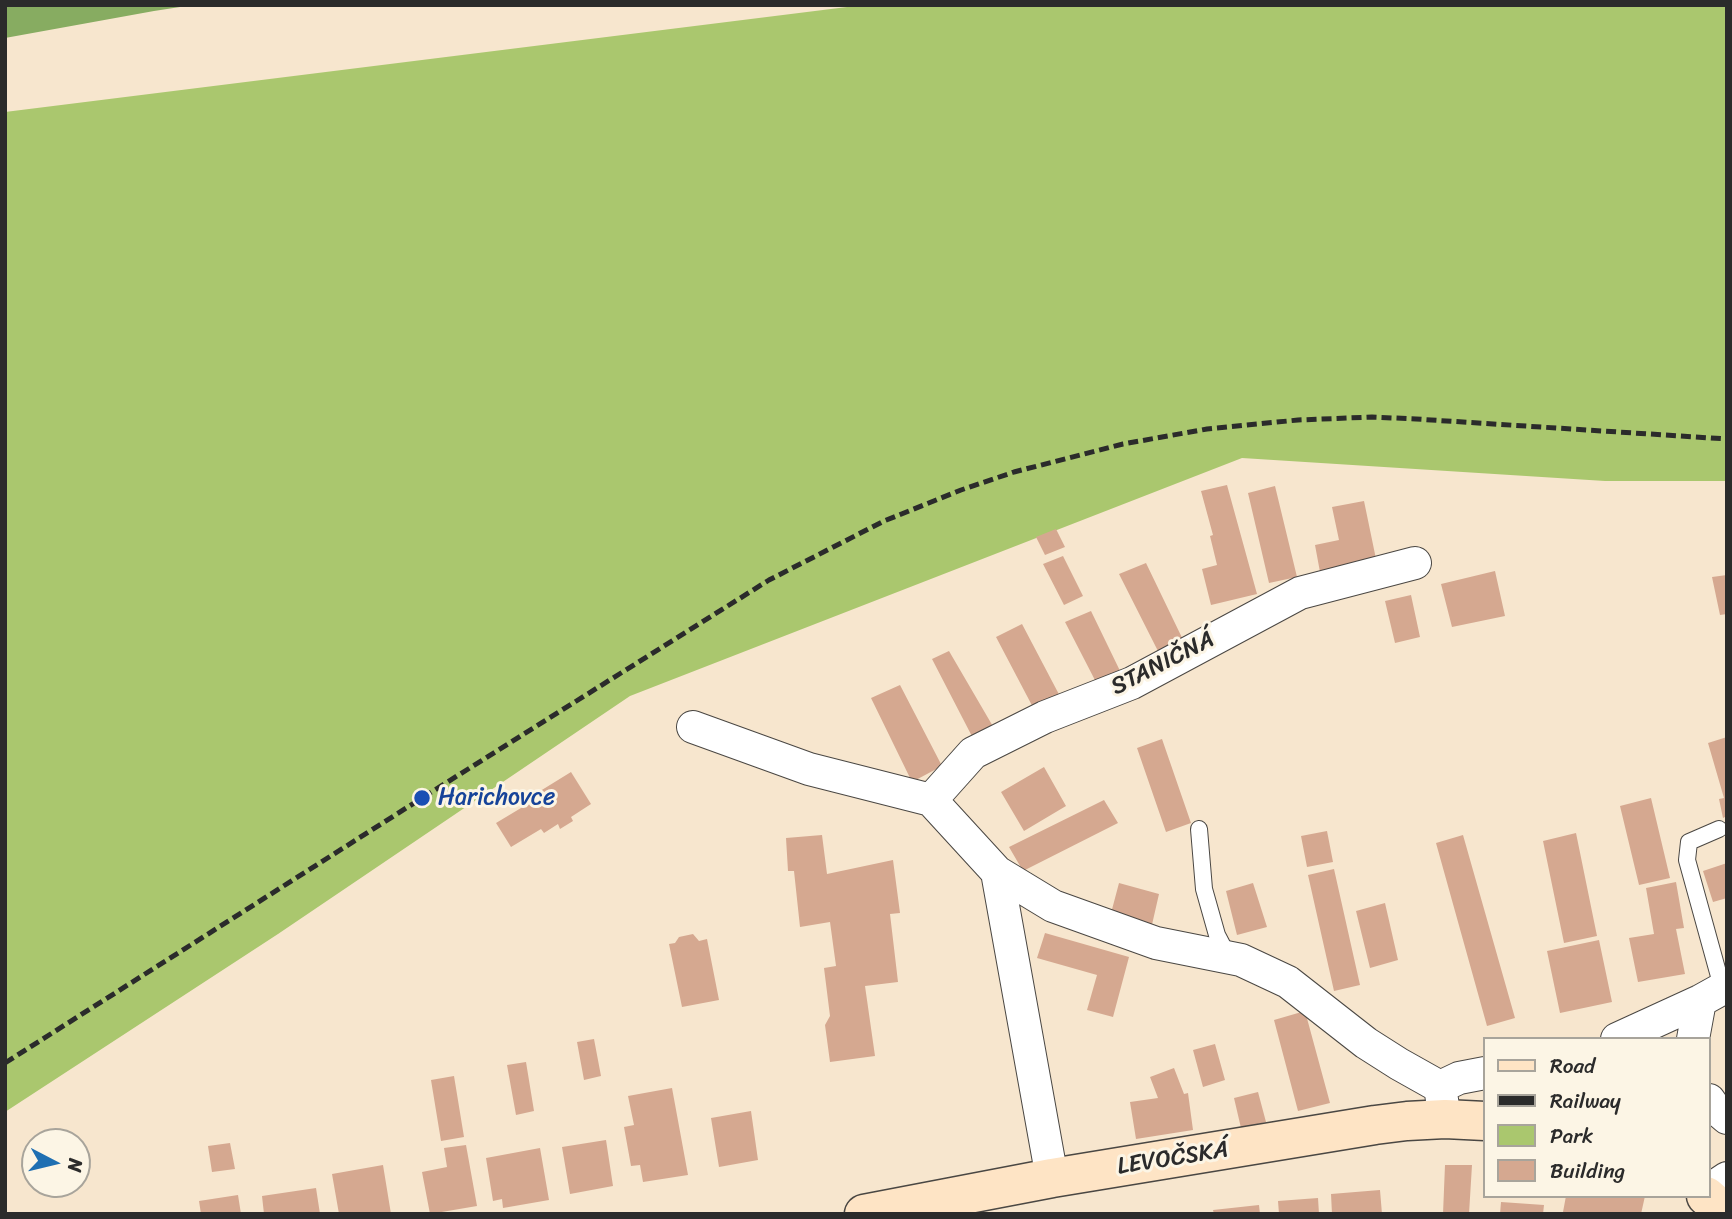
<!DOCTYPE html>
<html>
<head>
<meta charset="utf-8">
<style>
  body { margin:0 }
  #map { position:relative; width:1732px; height:1219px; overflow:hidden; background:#f7e6ce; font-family:Sriracha,sans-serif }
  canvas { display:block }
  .frame { position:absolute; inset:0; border:7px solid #2b2b2b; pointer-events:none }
  .legend { position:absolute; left:1483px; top:1037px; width:228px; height:161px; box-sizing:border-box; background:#fcf5e5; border:2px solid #a8a49b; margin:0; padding:9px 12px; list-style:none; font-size:21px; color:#2b2b2b }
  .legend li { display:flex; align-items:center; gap:14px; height:35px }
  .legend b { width:35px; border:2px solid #a8a49b }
  .north { position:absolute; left:21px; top:1128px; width:70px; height:70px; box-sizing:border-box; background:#fcf5e5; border:2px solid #a8a49b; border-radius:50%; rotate:97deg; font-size:19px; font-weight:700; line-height:28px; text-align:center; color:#2b2b2b }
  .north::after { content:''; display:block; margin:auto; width:24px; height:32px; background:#1f6fb2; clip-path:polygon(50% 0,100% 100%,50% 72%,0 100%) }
</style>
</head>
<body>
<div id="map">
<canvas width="1732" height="1219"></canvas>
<div class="frame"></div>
<ul class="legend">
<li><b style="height:9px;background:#fee4c5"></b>Road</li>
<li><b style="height:9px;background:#2b2b2b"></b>Railway</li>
<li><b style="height:19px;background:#aac76e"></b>Park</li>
<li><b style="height:19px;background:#d5a890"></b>Building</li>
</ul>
<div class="north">N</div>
</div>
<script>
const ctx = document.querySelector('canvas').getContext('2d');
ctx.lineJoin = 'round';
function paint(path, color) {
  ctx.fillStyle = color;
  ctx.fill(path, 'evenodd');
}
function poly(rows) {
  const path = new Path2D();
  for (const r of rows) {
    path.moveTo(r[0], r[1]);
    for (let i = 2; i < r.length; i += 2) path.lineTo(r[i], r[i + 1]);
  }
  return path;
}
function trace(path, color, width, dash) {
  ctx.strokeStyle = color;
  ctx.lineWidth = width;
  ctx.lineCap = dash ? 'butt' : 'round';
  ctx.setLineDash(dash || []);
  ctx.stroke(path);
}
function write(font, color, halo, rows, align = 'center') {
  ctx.font = font + ' Sriracha,sans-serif';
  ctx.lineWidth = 6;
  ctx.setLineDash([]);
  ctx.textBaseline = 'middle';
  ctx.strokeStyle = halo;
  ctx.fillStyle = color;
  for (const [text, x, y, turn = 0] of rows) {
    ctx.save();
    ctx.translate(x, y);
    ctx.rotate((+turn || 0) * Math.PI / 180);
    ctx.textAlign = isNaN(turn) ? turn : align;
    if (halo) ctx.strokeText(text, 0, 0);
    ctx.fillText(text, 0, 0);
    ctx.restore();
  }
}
paint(poly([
  [849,5,1727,5,1727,481,1605,481,1242,458,630,696,278,934,5,1112,5,112,847,7]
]), '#aac76e');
paint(poly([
  [5,5,193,5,154,11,5,38]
]), '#87ac61');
paint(poly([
  [1227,485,1257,594,1211,605,1202,569,1217,565,1210,536,1213,535,1201,491],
  [1275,486,1297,577,1269,583,1248,493],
  [1364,501,1376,559,1320,572,1315,545,1339,540,1332,507],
  [1056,529,1065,547,1045,555,1036,537],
  [1063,556,1083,596,1064,605,1043,564],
  [1146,563,1186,646,1161,657,1119,574],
  [1495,571,1505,616,1452,627,1441,584],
  [1727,575,1727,614,1720,615,1712,577],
  [1411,595,1420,637,1395,643,1385,601],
  [1091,611,1122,675,1098,686,1065,622],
  [1022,624,1063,702,1037,715,996,637],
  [949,651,998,735,977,746,932,659],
  [900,685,942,766,912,782,871,698],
  [1727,737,1727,816,1723,818,1719,799,1724,798,1708,743],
  [1162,739,1191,823,1166,832,1137,748],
  [1044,767,1066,806,1024,831,1001,792],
  [571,772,591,804,571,817,573,821,560,829,558,824,544,833,541,829,511,847,496,823,526,805,524,801],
  [1651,798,1670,878,1639,885,1620,806],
  [1104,800,1118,823,1023,871,1009,847],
  [1327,831,1333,862,1307,867,1301,836],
  [1576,833,1597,936,1564,943,1543,841],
  [822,835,827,874,893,860,900,913,890,914,898,982,865,986,875,1056,830,1062,825,1025,830,1016,824,968,836,966,830,922,800,927,794,871,788,871,786,838],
  [1463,835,1515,1018,1487,1026,1436,843],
  [1727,863,1727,898,1713,902,1703,871],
  [1334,869,1360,985,1334,991,1308,875],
  [1676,882,1684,928,1676,929,1685,974,1638,982,1629,938,1654,934,1646,888],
  [1119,883,1159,894,1151,929,1110,917],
  [1253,883,1267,927,1237,935,1226,891],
  [1385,903,1398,960,1370,968,1356,911],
  [1045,933,1129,957,1113,1017,1087,1010,1097,975,1037,958],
  [693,934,699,941,707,939,719,1000,682,1007,669,944,675,943,679,937],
  [1599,940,1612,1002,1560,1013,1547,951],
  [1305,1011,1330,1103,1298,1111,1274,1020],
  [594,1039,601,1076,584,1080,577,1042],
  [1215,1044,1225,1080,1203,1087,1193,1050],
  [526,1062,534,1111,516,1115,507,1065],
  [1174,1068,1184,1094,1188,1093,1193,1130,1136,1139,1130,1102,1158,1098,1150,1077],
  [454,1076,464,1137,441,1141,431,1080],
  [672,1088,688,1175,643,1182,640,1165,631,1166,624,1127,634,1125,628,1096],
  [1258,1092,1266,1122,1241,1128,1234,1098],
  [751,1111,758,1160,719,1167,711,1118],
  [606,1140,613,1186,570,1194,562,1147],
  [230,1143,235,1169,212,1172,208,1146],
  [466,1145,477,1206,430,1214,422,1172,447,1167,444,1148],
  [540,1148,549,1200,503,1208,502,1199,493,1201,486,1158],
  [383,1165,391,1214,339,1214,332,1174],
  [1445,1165,1472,1165,1469,1214,1443,1214],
  [316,1188,320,1214,264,1214,262,1196],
  [1380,1190,1382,1214,1332,1214,1331,1194],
  [238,1195,241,1214,201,1214,199,1201],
  [1566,1196,1645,1196,1641,1214,1572,1214,1563,1212],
  [1318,1198,1319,1214,1279,1214,1278,1201],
  [1501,1202,1544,1205,1543,1214,1500,1214],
  [1259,1205,1260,1214,1214,1214,1213,1210]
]), '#d5a890');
const service = poly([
  [1199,829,1204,889,1217,935,1229,958],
  [1719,829,1689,842,1687,860,1722,987]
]);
const minor = poly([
  [693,727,809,769,931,800],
  [997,872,931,800,973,753,1045,717,1132,683,1300,593,1415,563],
  [1617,1039,1700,1001,1727,986],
  [1693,1039,1700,1001],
  [1440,1087,1459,1078,1485,1073],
  [1709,1100,1714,1107,1727,1118],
  [1052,1178,997,872,1053,906,1156,943,1241,960,1288,982,1366,1043,1399,1064,1440,1087,1445,1119],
  [1709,1190,1727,1178]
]);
const secondary = poly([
  [1706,1196,1727,1214],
  [864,1214,1052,1178,1375,1125,1407,1121,1445,1119,1485,1121]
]);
trace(service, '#4a4743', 18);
trace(minor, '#4a4743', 34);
trace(secondary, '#4a4743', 41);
trace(service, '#fff', 16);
trace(minor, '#fff', 32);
trace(secondary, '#fee4c5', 38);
trace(poly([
  [5,1063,422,798,769,580,884,521,961,490,1014,472,1123,444,1207,429,1298,420,1372,417,1416,419,1727,439]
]), '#2b2b2b', 5, [10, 5]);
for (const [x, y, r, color] of [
  [422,798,9,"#1a4fb4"]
]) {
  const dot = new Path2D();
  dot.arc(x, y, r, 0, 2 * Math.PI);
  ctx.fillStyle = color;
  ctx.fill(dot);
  trace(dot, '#fcf5e5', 2.5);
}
write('24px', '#2b2b2b', '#fcf5e5', [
  ["STANIČNÁ",1163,664,-27],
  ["LEVOČSKÁ",1173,1159,-9]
]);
write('24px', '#164399', '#fcf5e5', [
  ["Harichovce",438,798]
], 'left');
</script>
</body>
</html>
